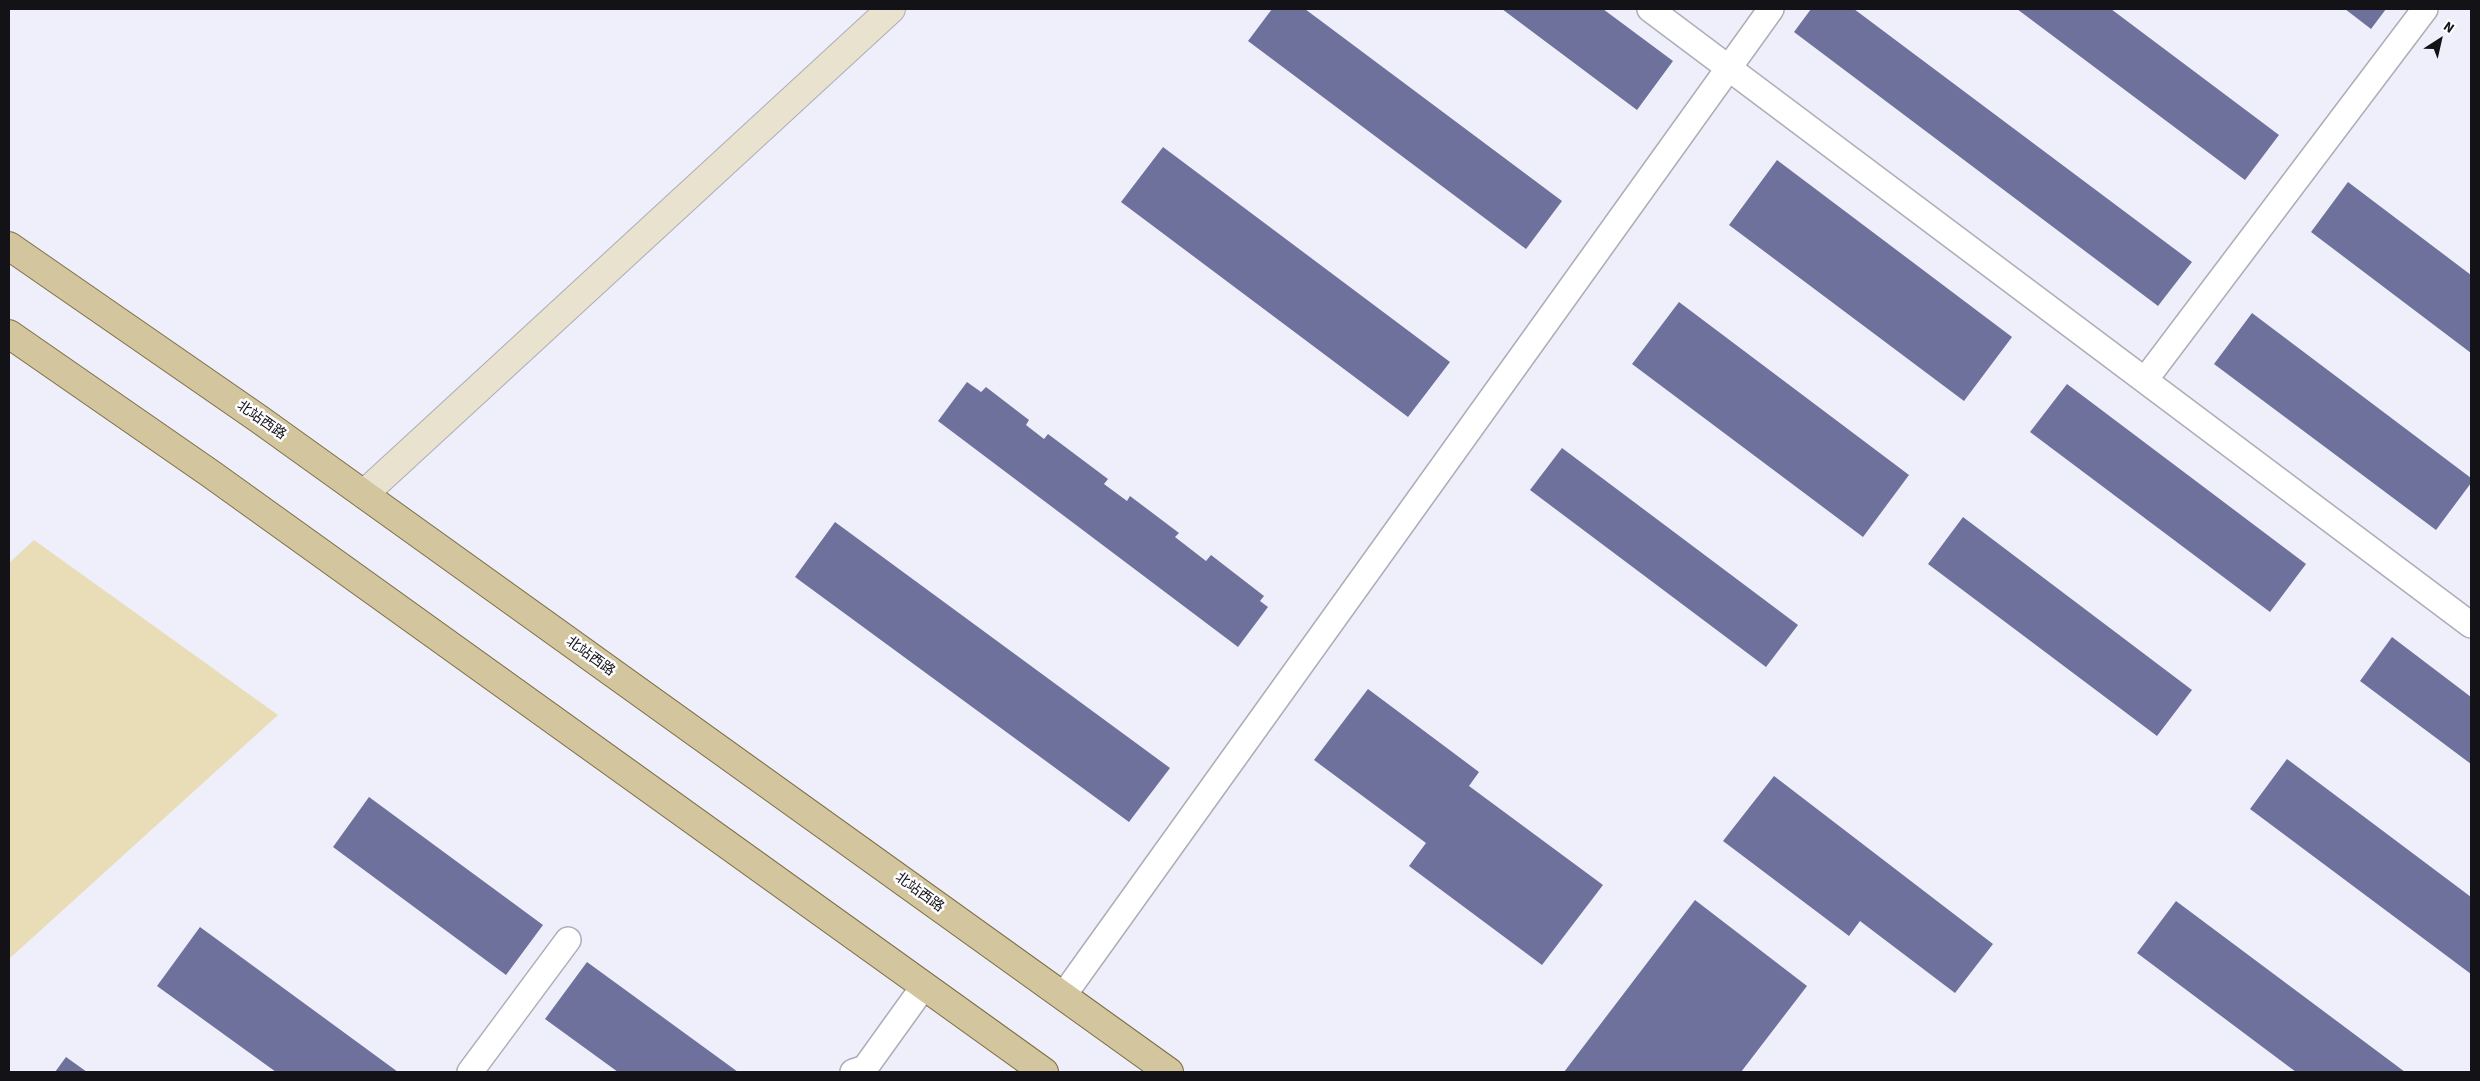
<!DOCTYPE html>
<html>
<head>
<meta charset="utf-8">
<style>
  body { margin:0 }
  #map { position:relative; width:2480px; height:1081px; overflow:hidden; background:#eeeffa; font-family:"Source Sans 3",sans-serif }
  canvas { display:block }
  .frame { position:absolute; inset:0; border:10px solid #131317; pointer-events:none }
  .north { position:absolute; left:2415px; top:15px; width:50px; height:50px; -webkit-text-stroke:4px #fdfdff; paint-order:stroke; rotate:35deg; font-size:14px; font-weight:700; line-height:20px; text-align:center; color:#131317 }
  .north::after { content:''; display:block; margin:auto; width:18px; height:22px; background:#131317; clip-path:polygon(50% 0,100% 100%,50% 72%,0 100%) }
</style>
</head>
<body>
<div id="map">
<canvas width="2480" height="1081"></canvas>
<div class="frame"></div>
<div class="north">N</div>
</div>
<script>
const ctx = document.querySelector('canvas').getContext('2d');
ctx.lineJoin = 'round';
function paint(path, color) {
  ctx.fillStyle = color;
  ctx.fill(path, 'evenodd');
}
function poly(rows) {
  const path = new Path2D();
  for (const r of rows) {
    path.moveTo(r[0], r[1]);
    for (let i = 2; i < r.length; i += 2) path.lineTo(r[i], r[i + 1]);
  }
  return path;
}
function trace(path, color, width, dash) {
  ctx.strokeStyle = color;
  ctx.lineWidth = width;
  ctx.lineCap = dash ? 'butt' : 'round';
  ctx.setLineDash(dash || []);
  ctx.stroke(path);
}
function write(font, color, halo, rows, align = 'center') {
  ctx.font = font + ' "Source Sans 3","Noto Sans SC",sans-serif';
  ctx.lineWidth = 5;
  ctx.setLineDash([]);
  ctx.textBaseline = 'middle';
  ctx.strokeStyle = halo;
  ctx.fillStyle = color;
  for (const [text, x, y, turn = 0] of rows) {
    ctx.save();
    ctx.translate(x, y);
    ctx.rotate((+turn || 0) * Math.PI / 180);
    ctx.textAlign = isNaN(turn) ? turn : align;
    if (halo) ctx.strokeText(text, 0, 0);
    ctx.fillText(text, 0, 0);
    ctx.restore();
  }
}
paint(poly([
  [34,540,278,715,9,959,9,563]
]), '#e9ddb8');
paint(poly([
  [1272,9,1305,9,1562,201,1526,249,1248,41],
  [1502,9,1603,9,1673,61,1637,110],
  [1811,9,1854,9,2192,262,2158,306,1794,32],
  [2017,9,2111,9,2279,135,2245,180],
  [2345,9,2386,9,2371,29],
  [1163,147,1450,362,1408,417,1121,202],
  [1777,160,2012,337,1964,401,1729,225],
  [2348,182,2471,275,2471,353,2311,232],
  [1679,302,1909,475,1863,537,1632,364],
  [2252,313,2471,478,2471,483,2436,530,2214,364],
  [967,382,981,392,986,387,1029,420,1026,425,1044,439,1048,434,1108,479,1104,484,1127,501,1130,496,1179,533,1175,537,1206,561,1211,555,1264,596,1260,601,1268,607,1238,647,938,421],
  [2067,384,2306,564,2270,612,2030,432],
  [1562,448,1798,625,1766,667,1530,490],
  [1963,517,2192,690,2157,736,1928,564],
  [835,522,1170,768,1129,822,795,577],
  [2392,637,2471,697,2471,764,2360,681],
  [1368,689,1479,772,1469,786,1603,885,1542,965,1409,866,1426,843,1314,760],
  [2287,759,2471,897,2471,974,2250,809],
  [1774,776,1993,944,1955,993,1860,921,1849,936,1723,841],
  [369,797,543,925,506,975,333,847],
  [1695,900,1807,986,1741,1072,1564,1072],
  [2176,901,2405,1072,2296,1072,2137,953],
  [200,927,398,1072,276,1072,157,986],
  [587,962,738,1072,618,1072,545,1019],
  [66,1057,87,1072,55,1072]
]), '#6f719d');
const lane = poly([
  [1650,9,2471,625],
  [2145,380,2425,9],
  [1063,996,1771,9],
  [470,1072,568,940],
  [853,1072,865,1068,924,986]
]);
const secondary = poly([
  [364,494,891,9]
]);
const primary = poly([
  [9,246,259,419,1169,1072],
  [9,334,211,474,1044,1072]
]);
trace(lane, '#acadb7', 28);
trace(secondary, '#acadb7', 30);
trace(primary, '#7c6e43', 30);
trace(lane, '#fff', 25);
trace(secondary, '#e9e2ce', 28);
trace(primary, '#d3c59d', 28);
write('14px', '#131317', '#fdfdff', [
  ["北站西路",261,421,35],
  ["北站西路",590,657,36],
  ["北站西路",919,893,36]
]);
</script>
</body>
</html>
